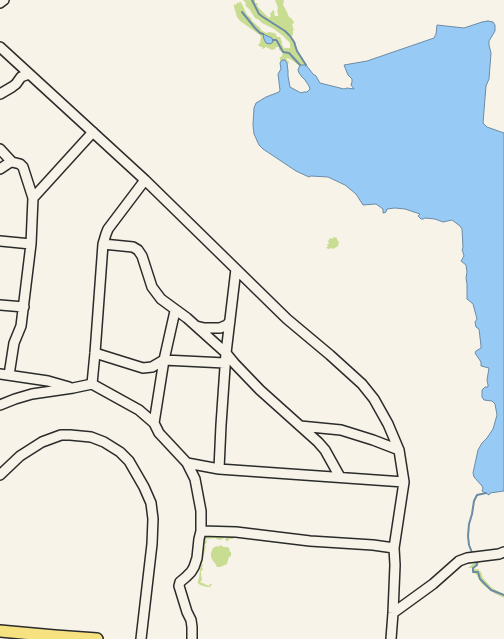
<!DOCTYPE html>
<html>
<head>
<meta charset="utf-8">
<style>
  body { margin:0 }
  canvas { display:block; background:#f7f3e8 }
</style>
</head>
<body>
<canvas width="504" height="639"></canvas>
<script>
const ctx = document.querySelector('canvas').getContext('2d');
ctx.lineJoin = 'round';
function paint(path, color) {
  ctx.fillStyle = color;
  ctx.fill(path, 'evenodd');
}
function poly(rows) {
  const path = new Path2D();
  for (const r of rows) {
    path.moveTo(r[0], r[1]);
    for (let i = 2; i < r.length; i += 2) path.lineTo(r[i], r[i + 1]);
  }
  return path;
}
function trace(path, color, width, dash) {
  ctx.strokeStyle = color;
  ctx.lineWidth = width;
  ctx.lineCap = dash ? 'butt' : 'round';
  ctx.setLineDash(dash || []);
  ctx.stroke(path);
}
paint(poly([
  [243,0,255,0,255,3,257,3,258,5,257,6,269,18,271,16,270,14,273,10,275,12,274,13,275,16,278,16,278,13,277,12,278,8,275,0,284,0,283,5,286,10,289,17,291,18,294,22,294,23,292,24,293,27,293,29,295,30,293,30,293,35,291,36,296,43,296,48,298,54,306,65,301,65,300,66,293,61,288,58,286,59,289,62,288,64,285,60,282,60,280,63,280,58,279,58,282,56,283,52,279,50,279,47,276,47,275,49,272,50,266,47,263,49,262,48,263,47,261,47,259,46,258,45,260,43,261,37,260,35,240,21,237,17,234,7,234,4,236,5,237,3,241,2,247,15,252,19,251,20,260,28,262,31,267,33,269,32,274,33,276,34,277,37,280,37,282,42,282,45,284,48,290,48,290,43,283,36,274,29,262,23,259,20,255,18,251,12,250,10,245,5,246,3],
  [334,237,337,238,337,240,339,242,338,246,333,249,331,248,329,249,326,248,328,246,327,244,329,244,328,241,329,240,330,238,332,239],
  [204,535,233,536,234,537,233,539,229,539,228,541,226,541,225,537,223,539,219,540,215,538,206,539,207,542,203,547,204,548,205,546,206,546,203,558,203,560,202,564,203,566,202,567,203,570,201,571,201,574,202,580,200,582,209,586,210,584,212,584,210,587,207,587,200,585,198,583,198,581,199,578],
  [220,545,224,547,228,547,230,550,229,551,231,552,231,556,229,557,227,564,220,567,217,567,215,563,213,561,211,557,211,553,213,548,217,546,219,547],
  [475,560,480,560,480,562,474,569,478,569,481,572,483,578,492,588,504,594,504,598,494,593,482,584,479,579,477,576,477,575,472,572,473,569,471,568,468,568,474,563]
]), '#c9dd92');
const water = poly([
  [488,21,493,22,495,25,495,31,489,41,489,45,491,53,489,79,486,86,483,123,487,127,504,133,504,491,490,493,489,495,482,491,483,488,482,486,474,477,473,473,478,450,482,443,487,438,493,429,497,415,495,404,492,401,484,400,482,397,482,390,485,387,488,387,488,385,487,380,489,368,481,366,481,362,475,353,476,351,481,348,481,346,479,329,476,327,475,322,477,319,473,304,467,299,467,284,466,278,467,272,466,265,461,261,464,256,462,249,463,248,462,229,460,226,452,220,443,222,435,219,425,218,423,219,421,219,418,216,420,214,405,209,395,208,387,209,386,212,384,213,383,213,383,209,376,204,363,205,356,194,345,185,328,177,311,176,309,177,296,171,263,149,259,145,254,134,253,125,254,108,256,103,266,97,279,92,280,90,278,74,281,69,280,63,282,60,285,60,287,63,288,71,288,76,290,87,301,93,304,92,307,92,310,89,309,86,305,80,302,77,299,73,298,70,300,65,306,65,313,74,316,76,320,83,344,89,347,88,354,89,351,85,352,82,352,79,348,75,344,65,367,61,434,38,436,34,437,25,464,28,482,22,488,21],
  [263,34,272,38,273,42,270,44,266,43,264,39,263,34]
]);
paint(water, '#97cbf5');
trace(water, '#6c8ba4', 1);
trace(poly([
  [252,0,259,14,263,17,285,31,290,36,294,42,297,51,306,65],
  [242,12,255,28,260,33,263,34],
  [273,40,276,40,277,41,283,52,289,53,300,65],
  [473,555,469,545,468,536,469,524,472,514,474,501,477,495,486,493],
  [476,560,477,565,473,568,473,572,478,572,480,579,491,590,504,595]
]), '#6c8ba4', 2);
const minor = poly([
  [0,3,4,0],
  [0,47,145,180,287,319,330,355,362,384,374,399,388,424,399,450,404,482,394,548,395,565,393,613,391,639],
  [0,94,12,87,16,84,21,77,29,74],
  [0,149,12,162],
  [0,169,9,163,12,162,20,164,23,167,33,198],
  [0,241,31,244],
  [103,244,133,247,138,250,142,256,152,287,161,299,187,318,226,353,235,364,260,390,318,442,325,450,340,477],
  [0,305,24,307],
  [196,326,204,328,220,328,227,325,230,321],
  [95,353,143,368,152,367,164,360,225,363],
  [0,374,48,381,69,387],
  [9,375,14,343,21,326,31,244,33,198,93,132],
  [92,384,95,353,103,244,106,234,108,229,145,180],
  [0,405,15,399,32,394,73,388,92,384,139,410,154,423,159,433,187,463,195,479,201,511,201,531,199,539,197,558,194,567,191,572,186,577,180,582,179,586,187,612,191,620,192,627,192,639],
  [154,423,164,360,175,311],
  [300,426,341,430,373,440,399,450],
  [187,463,219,469,404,482],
  [219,469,221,425,226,353,236,269],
  [0,475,20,456,42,442,61,435,70,435,91,437,104,442,120,452,129,461,144,487,151,503,153,519,152,544,141,639],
  [201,531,236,532,310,541,373,545,394,548],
  [393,613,433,584,459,561,467,558,499,554,504,552]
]);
const major = poly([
  [0,631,55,636,97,639]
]);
trace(minor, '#2b2b2b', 12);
trace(major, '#2b2b2b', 14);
trace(minor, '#f7f3e8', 9);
trace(major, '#f6e281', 11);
</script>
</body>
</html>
